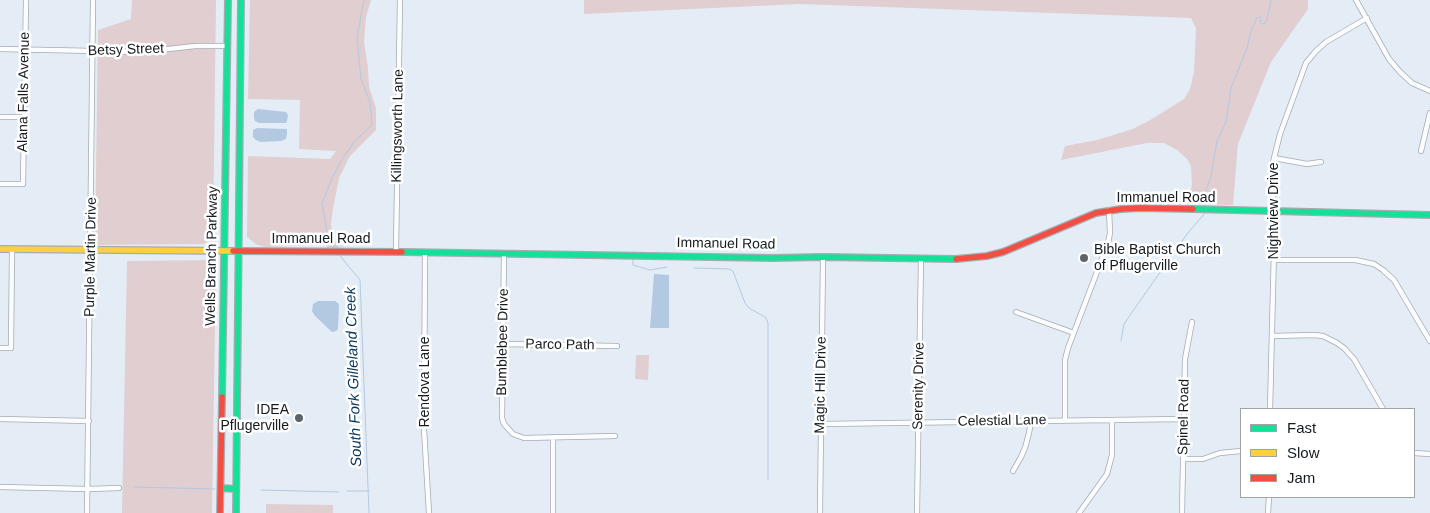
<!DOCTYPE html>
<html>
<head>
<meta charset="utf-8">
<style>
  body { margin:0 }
  #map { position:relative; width:1430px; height:513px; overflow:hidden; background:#e4edf6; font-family:Helvetica,sans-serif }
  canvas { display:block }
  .legend { position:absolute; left:1240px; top:408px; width:175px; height:90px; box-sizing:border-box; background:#fff; border:1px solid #a1a4a6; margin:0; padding:6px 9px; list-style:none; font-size:15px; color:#151b21 }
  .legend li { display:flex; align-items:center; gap:10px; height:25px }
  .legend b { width:25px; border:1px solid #a1a4a6 }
</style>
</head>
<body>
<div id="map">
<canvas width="1430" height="513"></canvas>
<ul class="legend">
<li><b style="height:6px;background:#16e098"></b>Fast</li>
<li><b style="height:6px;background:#ffcf43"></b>Slow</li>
<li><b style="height:6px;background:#f24e42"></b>Jam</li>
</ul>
</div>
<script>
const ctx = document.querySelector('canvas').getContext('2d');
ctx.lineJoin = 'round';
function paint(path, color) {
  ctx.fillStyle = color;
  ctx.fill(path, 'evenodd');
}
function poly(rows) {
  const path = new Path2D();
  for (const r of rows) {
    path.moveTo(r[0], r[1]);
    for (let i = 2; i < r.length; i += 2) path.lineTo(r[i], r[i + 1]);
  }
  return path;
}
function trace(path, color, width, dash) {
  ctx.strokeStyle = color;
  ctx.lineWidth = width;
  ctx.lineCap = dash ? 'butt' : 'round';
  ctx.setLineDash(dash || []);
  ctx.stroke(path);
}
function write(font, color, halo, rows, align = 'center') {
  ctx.font = font + ' Helvetica,sans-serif';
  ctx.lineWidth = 5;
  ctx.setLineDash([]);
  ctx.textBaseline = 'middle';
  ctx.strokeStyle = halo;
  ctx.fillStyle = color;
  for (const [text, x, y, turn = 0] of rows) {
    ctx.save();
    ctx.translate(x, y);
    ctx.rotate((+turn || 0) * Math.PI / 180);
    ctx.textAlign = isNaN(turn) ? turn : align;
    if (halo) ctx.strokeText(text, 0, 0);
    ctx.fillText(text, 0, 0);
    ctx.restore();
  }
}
paint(poly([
  [132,0,216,0,213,236,204,244,95,245,98,30,131,19],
  [250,0,371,0,366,17,364,42,368,68,369,87,376,108,376,130,350,156,339,178,333,208,331,224,333,236,339,248,328,249,326,245,264,247,256,244,247,237,248,156,330,159,336,151,299,149,300,100,248,99],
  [584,0,1308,0,1308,9,1271,62,1238,144,1233,205,1195,204,1188,202,1192,185,1191,166,1187,159,1177,150,1164,143,1147,143,1061,160,1065,146,1097,140,1133,129,1152,119,1184,99,1190,89,1194,72,1196,28,1191,18,800,4,584,14],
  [216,260,212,513,122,513,127,261],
  [636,355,649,355,648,380,635,379],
  [266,504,333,505,333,513,266,513]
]), '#e0ced1');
paint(poly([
  [258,109,286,112,288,115,287,121,286,123,259,123,255,121,254,118,254,112],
  [257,128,287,129,287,134,286,139,281,141,260,142,256,140,253,137,253,130],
  [654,274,669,275,669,328,650,328],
  [318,301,335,301,339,304,338,329,336,331,332,332,315,316,312,311,313,304]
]), '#b2c9e1');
trace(poly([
  [1205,206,1204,196,1211,176,1217,141,1226,122,1231,88,1247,48,1251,31,1257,18,1260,17,1261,18,1260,22,1262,24,1264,24,1267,20,1271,0],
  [335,246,342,246],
  [337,251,328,237,322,203,332,179,341,161,355,141,372,125,370,102,361,79,357,37,364,0],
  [339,254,345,262,360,280,369,513],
  [633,260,633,265,650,270,667,267],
  [694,268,729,269,733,271,745,303,749,308,765,317,767,320,768,323,768,479],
  [1121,341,1124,324,1135,308,1187,234,1205,213],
  [134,487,215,489],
  [261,490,339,492],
  [347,491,369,491]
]), '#b2c9e1', 1);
const street = poly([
  [1356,0,1389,59,1400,72,1412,83,1430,91],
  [0,49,142,52,195,46,228,46],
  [0,117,24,117],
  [1421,151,1430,113],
  [1274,158,1307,164,1321,162],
  [0,184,23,184,26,0],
  [396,251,400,0],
  [425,252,424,429,429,513],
  [504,253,502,418,504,424,513,434,524,438,615,436],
  [1274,260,1355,260,1374,264,1383,270,1394,280,1430,341],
  [1016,312,1074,333],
  [1272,336,1314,335,1323,336,1337,343,1344,348,1354,359,1383,409],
  [503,344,617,346],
  [0,348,11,348,12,249],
  [1270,409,1275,211,1271,183,1272,169,1274,158,1280,134,1306,63,1316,51,1326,42,1367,18],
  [0,419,89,421],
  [1065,420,1065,360,1068,348,1108,243,1110,233,1109,210],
  [821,424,1183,419],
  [1414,453,1430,454],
  [1183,459,1203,459,1220,453,1241,451],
  [1013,471,1021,457,1025,448,1029,433,1031,421],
  [0,487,88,489,119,488],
  [87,513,93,0],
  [553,513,553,437],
  [820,513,823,257],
  [917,513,921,258],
  [1079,513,1107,474,1112,455,1112,420],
  [1182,513,1185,359,1192,322],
  [1268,513,1269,497]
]);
const fast = poly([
  [1193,209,1430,215],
  [402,252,772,258,823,257,956,259],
  [222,397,228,0],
  [221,488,236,489],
  [236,513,241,0]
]);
const slow = poly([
  [0,249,233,251]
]);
const jam = poly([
  [233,251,402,252],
  [956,259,987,256,1003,252,1096,213,1121,209,1140,208,1193,209],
  [220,513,222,397]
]);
trace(street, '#a4abb2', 6);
trace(fast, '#a4abb2', 8);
trace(slow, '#a4abb2', 8);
trace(jam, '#a4abb2', 8);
trace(street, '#fbfcfe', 4.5);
trace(fast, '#16e098', 5.5);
trace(slow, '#ffcf43', 5.5);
trace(jam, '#f24e42', 5.5);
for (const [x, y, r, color] of [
  [1084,258,5,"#5d646c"],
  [299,418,5,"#5d646c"]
]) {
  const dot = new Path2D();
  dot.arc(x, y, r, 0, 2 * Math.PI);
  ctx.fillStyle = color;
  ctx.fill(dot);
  trace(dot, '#fff', 2);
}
write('14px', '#151b21', '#fff', [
  ["Betsy Street",126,50,-2],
  ["Alana Falls Avenue",24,92,-89],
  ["Killingsworth Lane",398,126,-89],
  ["Immanuel Road",1166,198],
  ["Nightview Drive",1274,211,-90],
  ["Immanuel Road",321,239],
  ["Immanuel Road",726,244,1],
  ["Wells Branch Parkway",212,256,-89],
  ["Purple Martin Drive",91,257,-89],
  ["Bumblebee Drive",503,342,-89],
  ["Parco Path",560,345,1],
  ["Rendova Lane",425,382,-90],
  ["Magic Hill Drive",821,385,-89],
  ["Serenity Drive",919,386,-89],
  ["Spinel Road",1184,417,-89],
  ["Celestial Lane",1002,421,-1]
]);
write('14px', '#151b21', '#fff', [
  ["Bible Baptist Church",1094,250],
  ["of Pflugerville",1094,266],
  ["IDEA",289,410,"right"],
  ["Pflugerville",289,426,"right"]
], 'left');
write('italic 15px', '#05365d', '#fff', [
  ["South Fork Gilleland Creek",354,377,-92]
]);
</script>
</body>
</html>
